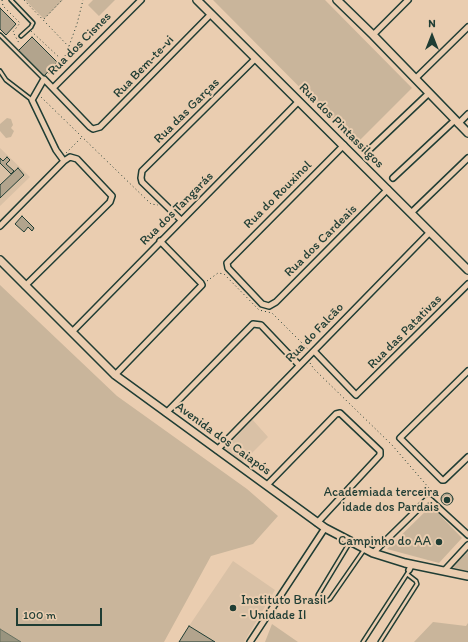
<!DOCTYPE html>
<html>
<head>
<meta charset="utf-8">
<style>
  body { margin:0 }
  #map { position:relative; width:468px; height:642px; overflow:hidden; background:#eacdb0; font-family:Itim,sans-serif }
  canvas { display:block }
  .north { position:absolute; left:412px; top:16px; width:40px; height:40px; -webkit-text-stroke:3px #eacdb0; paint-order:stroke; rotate:0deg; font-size:11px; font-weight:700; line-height:16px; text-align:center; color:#1f3d34 }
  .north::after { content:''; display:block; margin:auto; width:14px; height:18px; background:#1f3d34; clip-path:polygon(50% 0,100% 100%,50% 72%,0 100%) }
  .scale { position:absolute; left:16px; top:608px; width:86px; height:18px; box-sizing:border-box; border:2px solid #1f3d34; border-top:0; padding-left:5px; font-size:12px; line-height:14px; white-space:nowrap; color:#1f3d34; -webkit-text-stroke:3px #eacdb0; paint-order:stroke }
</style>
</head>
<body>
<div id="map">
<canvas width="468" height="642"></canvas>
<div class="north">N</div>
<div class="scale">100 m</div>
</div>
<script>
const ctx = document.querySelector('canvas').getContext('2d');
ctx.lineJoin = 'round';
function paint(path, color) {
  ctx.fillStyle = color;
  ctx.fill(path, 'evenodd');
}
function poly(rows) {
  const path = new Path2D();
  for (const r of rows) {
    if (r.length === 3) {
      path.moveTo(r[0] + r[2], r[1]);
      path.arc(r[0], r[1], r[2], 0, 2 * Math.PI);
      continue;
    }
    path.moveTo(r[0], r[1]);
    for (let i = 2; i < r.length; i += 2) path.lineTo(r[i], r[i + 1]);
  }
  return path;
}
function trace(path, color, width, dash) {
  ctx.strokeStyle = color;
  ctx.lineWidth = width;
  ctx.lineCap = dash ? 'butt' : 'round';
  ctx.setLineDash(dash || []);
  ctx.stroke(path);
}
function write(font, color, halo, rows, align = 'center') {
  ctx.font = font + ' Itim,sans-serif';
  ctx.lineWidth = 4;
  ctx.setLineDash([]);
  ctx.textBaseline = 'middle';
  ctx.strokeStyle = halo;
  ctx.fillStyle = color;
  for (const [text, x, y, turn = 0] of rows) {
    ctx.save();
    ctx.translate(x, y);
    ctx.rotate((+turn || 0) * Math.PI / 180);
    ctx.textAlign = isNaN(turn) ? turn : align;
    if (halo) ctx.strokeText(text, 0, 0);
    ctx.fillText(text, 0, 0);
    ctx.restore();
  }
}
paint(poly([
  [0,148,30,177,0,206],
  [251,418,268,437,243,462,224,448],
  [233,561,275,590,244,642,215,642,189,626]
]), '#d9c1a6');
paint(poly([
  [25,0,63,0,44,19],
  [93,0,115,0,99,16,88,5],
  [213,0,325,0,412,88,356,144],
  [7,118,11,119,13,125,11,128,14,131,11,137,6,138,0,131,0,124],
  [0,285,117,396,247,489,278,516,253,544,211,556,164,642,0,642],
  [431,506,462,538,439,563,387,549],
  [468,552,468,571,451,567],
  [433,622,466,626,468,623,468,642,414,642],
  [272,624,298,642,265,642]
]), '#c9b59b');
const water = poly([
  [0,629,21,642,0,642,0,629]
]);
paint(water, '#99947f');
trace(water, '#687161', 1);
const building = poly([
  [0,8,16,24,6,35,0,29,0,8],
  [32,37,57,62,44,76,18,51,32,37],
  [7,157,10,160,6,164,14,171,11,174,0,163,0,158,3,161,7,157],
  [18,168,24,175,0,198,0,185,18,168],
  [22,216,34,228,32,231,28,227,24,232,15,224,22,216],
  [447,499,6],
  [189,626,215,642,179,642,189,626]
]);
paint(building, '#b2a48d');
trace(building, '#1f3d34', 1);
const lane = poly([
  [11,0,33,23,31,27,21,36],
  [0,35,44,79],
  [0,71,6,80,32,100],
  [350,542,318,595,318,598,325,602,330,599,364,550],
  [363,642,409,571],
  [380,642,417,584,416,581,407,574]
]);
const street = poly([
  [373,35,408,0],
  [415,79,468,27],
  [53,88,141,0],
  [458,124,468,114],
  [344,145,227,263,228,268,262,304,269,306,276,302,388,189],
  [369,150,429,93],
  [64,161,56,150,32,100,44,79,90,127,93,129,100,127,211,14],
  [393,178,455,120],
  [411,213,468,158],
  [181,220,142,182,141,178,142,171,255,59],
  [0,226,64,161,70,157,77,159,112,196,110,202,25,286],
  [72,332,299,101],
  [314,351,356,395,468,284],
  [468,371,400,438,442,480,444,480,468,457],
  [115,375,202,285,201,283,160,241],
  [166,413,253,324,261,325,299,365],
  [217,450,430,232],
  [267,485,336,414,340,413,380,451,380,455,317,523],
  [373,553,427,500,430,500,468,535],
  [409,570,412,564],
  [444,571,468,545],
  [250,642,325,528]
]);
const secondary = poly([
  [197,0,468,270],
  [337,0,373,35,468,133],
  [0,260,115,375,325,528,373,553,405,563,468,576]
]);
trace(lane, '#1f3d34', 5.5);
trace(street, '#1f3d34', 8);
trace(secondary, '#1f3d34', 10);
trace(poly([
  [2,0,3,6,20,23,13,32,19,43],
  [24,0,71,49,47,76],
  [44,19,62,0],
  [31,31,61,59],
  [69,46,77,24,83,0],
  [41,97,151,204,158,205],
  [66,153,82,137],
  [207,281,218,273,224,274,259,310,272,313,308,349],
  [310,363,314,369,392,445,429,488,432,496]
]), '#1f3d34', 1, [1, 3]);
trace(lane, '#eacdb0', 2.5);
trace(street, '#eacdb0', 5);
trace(secondary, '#eacdb0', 7);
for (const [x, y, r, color] of [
  [447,500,4,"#1f3d34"],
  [439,542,4,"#1f3d34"],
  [233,608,4,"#1f3d34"]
]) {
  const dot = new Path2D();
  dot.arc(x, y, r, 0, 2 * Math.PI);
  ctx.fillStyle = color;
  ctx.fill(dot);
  trace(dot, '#eacdb0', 1.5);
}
write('13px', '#1f3d34', '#eacdb0', [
  ["Rua dos Cisnes",80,44,-45],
  ["Rua Bem-te-vi",144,67,-46],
  ["Rua das Garças",187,111,-45],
  ["Rua dos Pintassilgos",341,126,45],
  ["Rua do Rouxinol",278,195,-45],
  ["Rua dos Tangarás",177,209,-45],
  ["Rua dos Cardeais",321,241,-45],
  ["Rua das Patativas",405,332,-45],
  ["Rua do Falcão",315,333,-46],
  ["Avenida dos Caiapós",223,439,36]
]);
write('13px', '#1f3d34', '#eacdb0', [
  ["Academiada terceira",439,493],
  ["idade dos Pardais",439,508],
  ["Campinho do AA",431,542],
  ["Instituto Brasil",241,601,"left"],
  ["- Unidade II",241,616,"left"]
], 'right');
</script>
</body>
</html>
